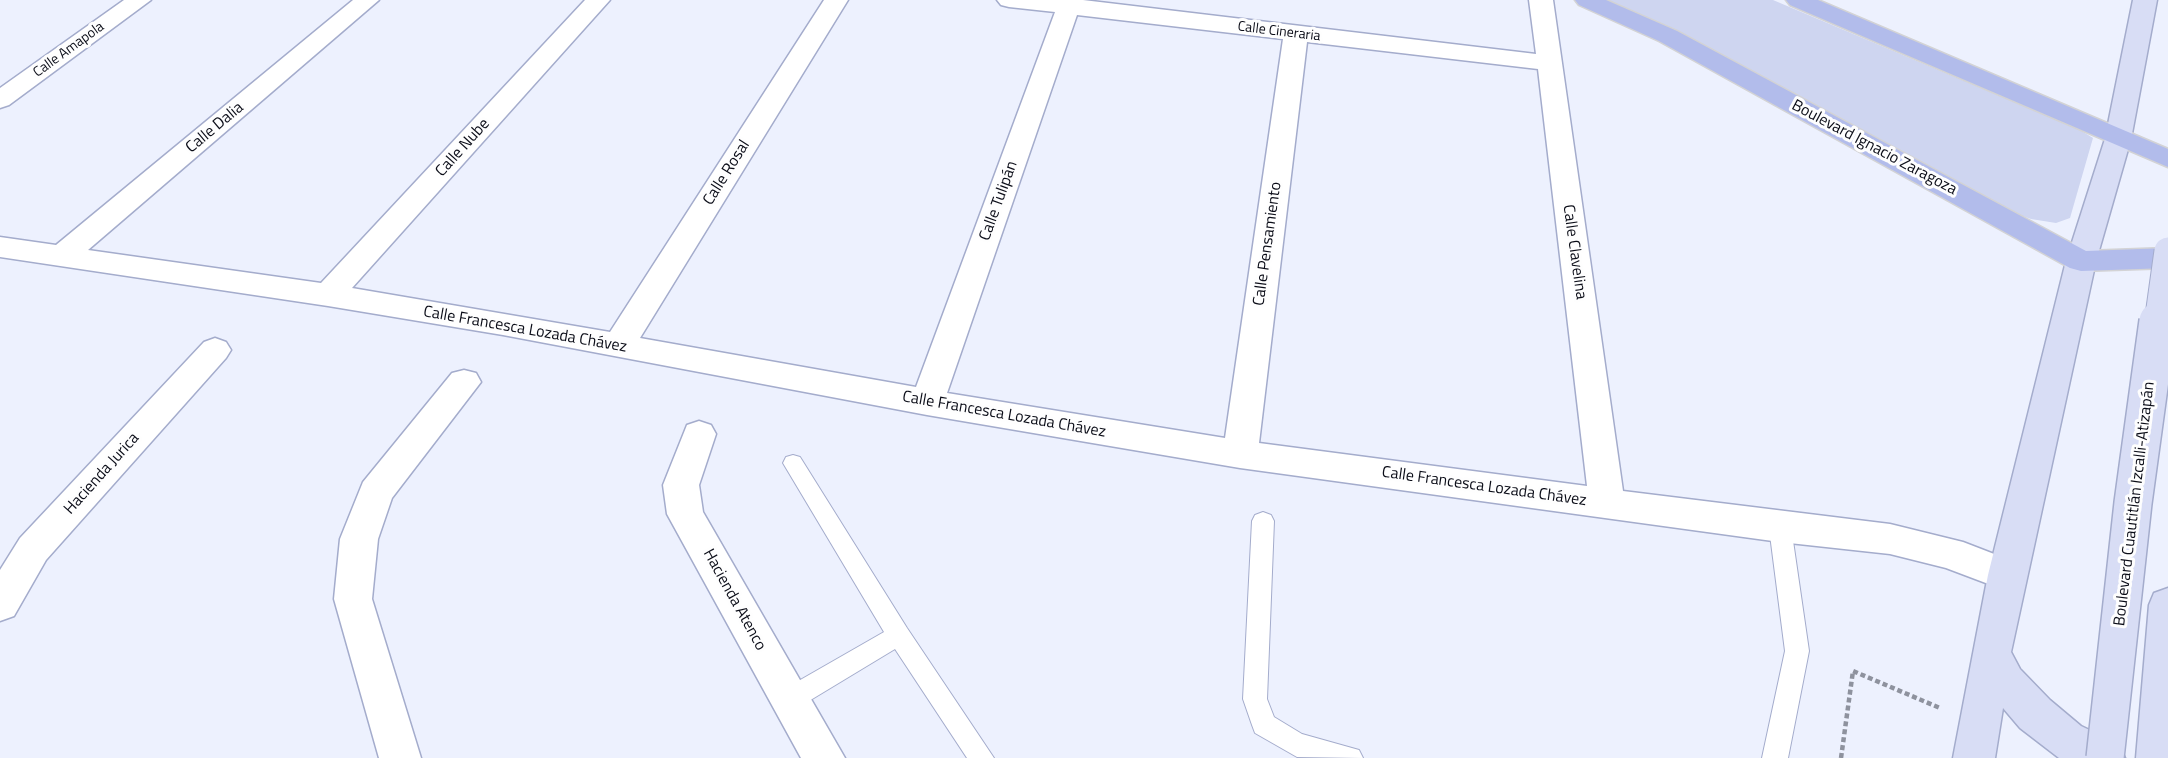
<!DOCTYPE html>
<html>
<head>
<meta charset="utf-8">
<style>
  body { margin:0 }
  canvas { display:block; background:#edf1fe }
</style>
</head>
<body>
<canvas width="2168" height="758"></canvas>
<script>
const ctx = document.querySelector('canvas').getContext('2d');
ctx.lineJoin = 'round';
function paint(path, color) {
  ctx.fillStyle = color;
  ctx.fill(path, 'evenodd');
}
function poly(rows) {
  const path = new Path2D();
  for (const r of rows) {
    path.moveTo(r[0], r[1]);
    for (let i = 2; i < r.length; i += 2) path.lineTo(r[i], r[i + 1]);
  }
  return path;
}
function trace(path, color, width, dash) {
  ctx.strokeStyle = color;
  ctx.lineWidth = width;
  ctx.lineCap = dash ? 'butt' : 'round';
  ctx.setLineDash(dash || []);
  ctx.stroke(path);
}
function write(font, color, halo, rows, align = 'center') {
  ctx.font = font + ' "Titillium Web",sans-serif';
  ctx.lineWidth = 6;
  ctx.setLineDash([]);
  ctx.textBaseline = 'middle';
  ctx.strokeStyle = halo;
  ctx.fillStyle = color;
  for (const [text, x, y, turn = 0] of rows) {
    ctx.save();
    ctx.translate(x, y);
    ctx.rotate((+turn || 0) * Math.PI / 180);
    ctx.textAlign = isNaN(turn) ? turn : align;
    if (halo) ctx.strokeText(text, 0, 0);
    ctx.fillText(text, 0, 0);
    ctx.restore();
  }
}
paint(poly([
  [1592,0,1773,0,2080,130,2093,138,2070,218,2056,223,2031,219,1978,200]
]), '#ced5f0');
const lane = poly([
  [793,455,800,457,907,628,994,758,967,758,895,649,799,707,790,710,781,707,778,699,781,691,884,632,783,463,786,457,793,455],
  [1263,512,1271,515,1274,521,1267,699,1274,717,1302,734,1359,750,1363,758,1297,757,1255,733,1252,725,1243,699,1252,521,1255,515,1263,512],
  [1780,518,1788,521,1791,527,1809,651,1788,758,1762,758,1785,651,1769,527,1772,521,1780,518]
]);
const street = poly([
  [124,0,151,0,9,105,0,108,0,88,124,0],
  [353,0,379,0,88,250,321,283,585,0,610,0,352,288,610,332,824,0,848,0,640,338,916,387,1055,12,1009,7,1001,5,997,0,1083,0,1536,54,1529,0,1553,0,1623,491,1890,524,1963,542,2020,564,2026,575,2020,586,2007,591,1946,568,1890,554,1780,542,1240,468,927,415,503,335,328,306,0,257,0,237,56,245,353,0],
  [1077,15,1283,39,1225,438,947,393,1077,15],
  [1307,42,1538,69,1587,486,1259,443,1307,42],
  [215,338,226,342,231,350,226,358,46,560,14,616,0,621,0,570,20,538,204,342,215,338],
  [464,370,476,373,481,382,392,498,378,539,372,599,421,758,379,758,334,599,340,539,363,482,452,373,464,370],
  [699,421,711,425,716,434,699,485,703,512,845,758,801,758,667,514,663,485,687,425,699,421]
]);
const secondary = poly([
  [2133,0,2157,0,2131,139,2096,261,2011,652,2020,669,2050,700,2081,726,2119,744,2125,758,2059,758,2020,728,2003,708,1995,758,1953,758,1988,575,2066,261,2105,139,2133,0],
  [2168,588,2168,758,2136,758,2149,605,2154,593,2168,588]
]);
const primary = poly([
  [1575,0,1606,0,1677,31,2086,251,2168,248,2168,268,2081,271,2070,268,1659,41,1579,5,1575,0],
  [1786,0,1818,0,2168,149,2168,167,1790,5,1786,0]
]);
trace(lane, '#a4accc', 2);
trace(street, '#a4accc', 3);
trace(secondary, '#a4accc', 3);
trace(primary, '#d3d3d5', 3);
trace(poly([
  [1841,758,1853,671,1940,708]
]), '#8e929e', 4.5, [5, 3]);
paint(lane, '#fff');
paint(street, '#fff');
paint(secondary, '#d8ddf5');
paint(primary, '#b2bceb');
const secondaryBridgeFar1 = poly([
  [2158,323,2168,251]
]);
const secondaryBridge = poly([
  [2105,758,2133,503,2158,321]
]);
trace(secondaryBridgeFar1, '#a4accc', 29, []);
trace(secondaryBridge, '#a4accc', 40, []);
trace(secondaryBridgeFar1, '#d8ddf5', 27);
trace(secondaryBridge, '#d8ddf5', 37);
write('14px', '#0a0c17', '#fefefe', [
  ["Calle Cineraria",1279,32,7],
  ["Calle Amapola",69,50,-36]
]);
write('16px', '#0a0c17', '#fefefe', [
  ["Calle Dalia",215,128,-40],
  ["Calle Nube",463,148,-48],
  ["Boulevard Ignacio Zaragoza",1874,148,28],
  ["Calle Rosal",727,173,-58],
  ["Calle Tulipán",999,201,-70],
  ["Calle Pensamiento",1268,244,-82],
  ["Calle Clavelina",1574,252,82],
  ["Calle Francesca Lozada Chávez",525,330,10],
  ["Calle Francesca Lozada Chávez",1004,415,10],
  ["Hacienda Jurica",102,474,-48],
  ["Calle Francesca Lozada Chávez",1484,487,8],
  ["Boulevard Cuautitlán Izcalli-Atizapán",2135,504,-83],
  ["Hacienda Atenco",734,600,61]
]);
</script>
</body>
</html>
